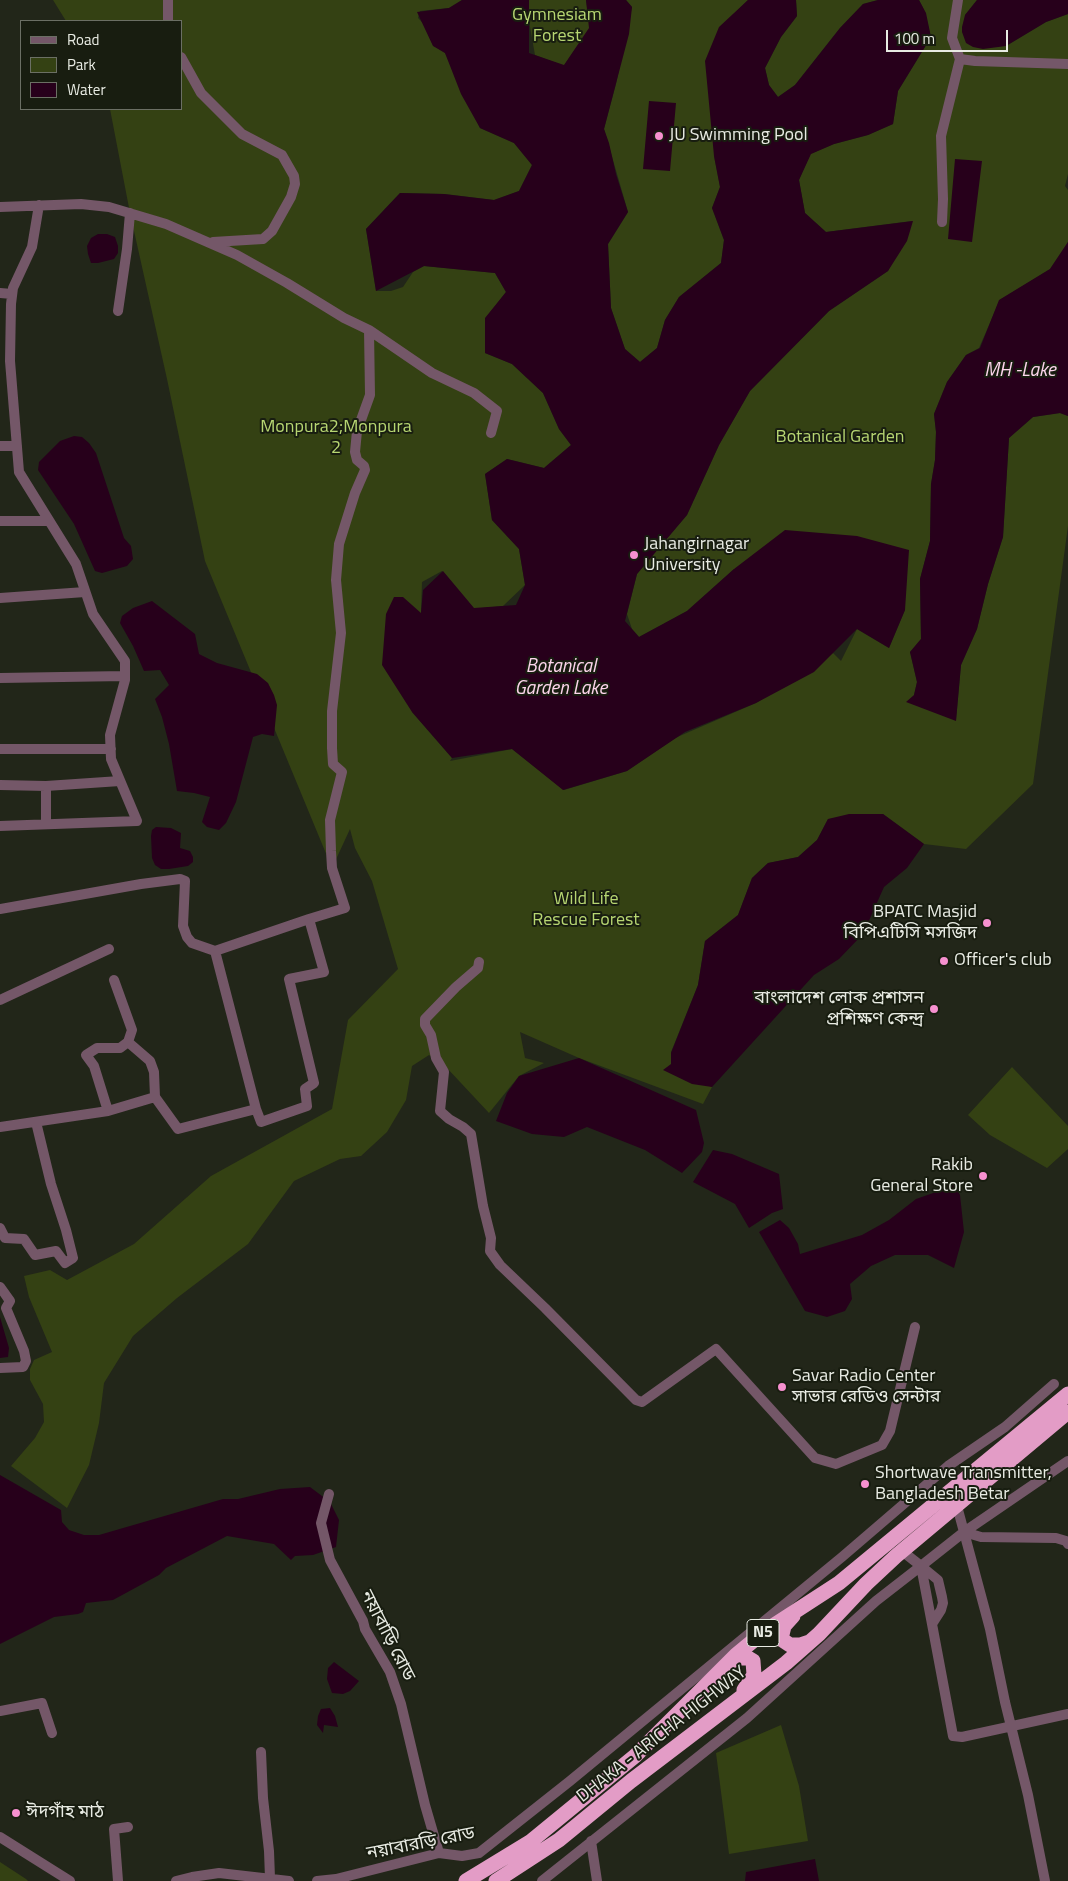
<!DOCTYPE html>
<html>
<head>
<meta charset="utf-8">
<style>
  body { margin:0 }
  #map { position:relative; width:1068px; height:1881px; overflow:hidden; background:#222619; font-family:"Titillium Web",sans-serif }
  canvas { display:block }
  .legend { position:absolute; left:20px; top:20px; width:162px; height:90px; box-sizing:border-box; background:#181d10; border:1px solid #6b6f64; margin:0; padding:6px 9px; list-style:none; font-size:15px; color:#e8ebe3 }
  .legend li { display:flex; align-items:center; gap:10px; height:25px }
  .legend b { width:25px; border:1px solid #6b6f64 }
  .scale { position:absolute; left:886px; top:30px; width:122px; height:22px; box-sizing:border-box; border:2px solid #e8ebe3; border-top:0; padding-left:6px; font-size:15px; line-height:18px; white-space:nowrap; color:#e8ebe3; -webkit-text-stroke:4px #181d10; paint-order:stroke }
</style>
</head>
<body>
<div id="map">
<canvas width="1068" height="1881"></canvas>
<ul class="legend">
<li><b style="height:6px;background:#745768"></b>Road</li>
<li><b style="height:14px;background:#344113"></b>Park</li>
<li><b style="height:14px;background:#27001b"></b>Water</li>
</ul>
<div class="scale">100 m</div>
</div>
<script>
const ctx = document.querySelector('canvas').getContext('2d');
ctx.lineJoin = 'round';
function paint(path, color) {
  ctx.fillStyle = color;
  ctx.fill(path, 'evenodd');
}
function poly(rows) {
  const path = new Path2D();
  for (const r of rows) {
    path.moveTo(r[0], r[1]);
    for (let i = 2; i < r.length; i += 2) path.lineTo(r[i], r[i + 1]);
  }
  return path;
}
function trace(path, color, width, dash) {
  ctx.strokeStyle = color;
  ctx.lineWidth = width;
  ctx.lineCap = dash ? 'butt' : 'round';
  ctx.setLineDash(dash || []);
  ctx.stroke(path);
}
function write(font, color, halo, rows, align = 'center') {
  ctx.font = font + ' "Titillium Web","Noto Sans Bengali",sans-serif';
  ctx.lineWidth = 4;
  ctx.setLineDash([]);
  ctx.textBaseline = 'middle';
  ctx.strokeStyle = halo;
  ctx.fillStyle = color;
  for (const [text, x, y, turn = 0] of rows) {
    ctx.save();
    ctx.translate(x, y);
    ctx.rotate((+turn || 0) * Math.PI / 180);
    ctx.textAlign = isNaN(turn) ? turn : align;
    if (halo) ctx.strokeText(text, 0, 0);
    ctx.fillText(text, 0, 0);
    ctx.restore();
  }
}
paint(poly([
  [53,0,462,0,449,8,420,11,418,18,423,23,433,45,445,53,480,128,514,143,532,165,519,191,494,200,444,194,400,193,366,229,376,291,391,291,403,287,413,272,424,266,495,273,506,292,486,318,485,353,512,364,543,393,559,429,571,445,544,468,507,459,485,474,492,520,519,549,525,585,503,606,474,609,442,571,422,582,421,613,412,712,452,758,450,761,512,749,564,790,627,771,675,738,756,703,833,653,841,661,857,629,889,648,905,610,734,569,687,611,639,637,632,629,627,614,637,574,687,515,719,445,750,391,829,311,888,271,912,221,826,232,805,213,799,180,810,154,834,144,868,135,893,124,898,91,931,37,923,8,919,0,977,0,965,15,1006,46,1046,22,1068,14,1068,174,1065,186,1068,190,1068,242,1050,269,1000,300,979,348,966,355,947,382,934,414,936,432,935,460,931,484,930,541,920,579,921,639,910,652,917,682,914,695,956,720,961,665,977,629,988,584,1003,537,1009,438,1033,417,1060,413,1068,416,1068,526,1033,784,966,849,924,844,883,814,828,819,817,840,798,857,768,863,752,878,738,915,705,941,698,985,671,1052,671,1064,712,1087,703,1104,579,1058,520,1032,525,1058,544,1063,519,1076,489,1113,446,1067,429,1055,412,1066,406,1100,387,1132,361,1156,340,1159,294,1181,248,1244,177,1298,133,1336,104,1383,99,1423,89,1465,67,1508,11,1466,35,1438,44,1422,43,1404,30,1380,30,1369,34,1360,52,1352,29,1297,24,1276,50,1270,67,1280,134,1244,211,1176,332,1109,348,1020,398,969,372,881,355,848,350,829,332,868,205,561,167,379,130,213,110,109,181,109,181,21,66,21],
  [529,0,586,0,590,28,564,66,535,55,529,21],
  [626,0,748,0,737,11,714,156,720,187,712,208,724,240,721,263,679,297,665,320,657,348,640,362,625,349,611,308,608,244,628,212,604,129,616,84,632,7],
  [796,0,878,0,863,4,840,28,795,85,778,97,769,85,765,68,781,37,797,16],
  [1012,1067,1068,1126,1068,1149,1047,1168,990,1135,968,1115],
  [781,1725,799,1786,808,1841,729,1854,716,1753],
  [0,1862,26,1879,28,1881,0,1881]
]), '#344113');
paint(poly([
  [462,0,529,0,529,53,564,65,589,28,586,0,626,0,632,7,629,34,604,129,609,143,616,174,628,212,608,244,611,308,625,349,640,362,657,348,665,320,679,297,721,263,724,240,712,208,720,187,714,156,705,61,719,27,748,0,796,0,797,16,781,37,765,68,769,85,778,97,795,85,840,28,863,4,878,0,919,0,926,13,931,37,898,91,893,124,868,135,834,144,811,154,799,180,805,213,826,232,913,221,907,241,888,271,829,311,750,391,719,445,687,515,637,574,625,621,639,637,687,611,734,569,785,530,857,536,909,550,905,610,889,648,857,629,814,672,756,703,685,732,627,771,563,790,512,749,452,758,412,712,382,665,386,614,394,597,403,597,421,613,423,590,443,571,474,608,516,605,525,585,519,549,492,520,485,474,507,459,544,468,571,445,559,429,543,393,512,364,485,353,485,318,506,292,495,273,424,266,376,291,366,229,400,193,444,194,494,200,519,191,532,165,514,143,480,128,461,94,445,53,433,46,417,12,449,8],
  [977,0,1068,0,1068,14,1046,22,1006,46,983,49,973,47,966,43,962,32,962,27,965,15],
  [649,101,676,103,670,171,643,169],
  [955,159,982,161,972,242,948,239],
  [98,234,107,234,115,237,118,246,118,253,114,259,98,263,91,263,88,254,87,246,91,238],
  [1068,242,1068,416,1060,413,1033,417,1009,438,1003,537,988,584,977,629,961,665,956,721,906,702,914,695,917,682,910,652,921,639,920,579,930,541,931,484,935,460,936,432,934,414,947,382,966,355,980,348,999,300,1050,269],
  [74,436,82,437,89,443,96,453,124,538,131,546,133,559,127,566,102,573,95,571,74,524,38,470,39,462,60,441],
  [152,601,195,634,199,654,217,663,257,674,268,683,274,695,277,705,274,736,262,734,253,737,236,802,226,823,219,830,207,827,202,822,210,797,194,793,177,791,169,744,162,717,155,699,169,685,160,670,144,671,133,646,120,623,122,616,133,608],
  [849,814,883,814,924,844,907,868,884,887,863,934,839,959,814,975,712,1087,692,1084,663,1070,671,1064,671,1053,698,985,705,941,738,915,752,878,768,863,798,857,817,840,828,819],
  [156,827,171,828,181,833,180,848,190,851,193,857,193,862,188,866,169,869,161,869,155,865,152,858,151,836,152,830],
  [579,1058,696,1110,704,1143,702,1152,682,1173,645,1150,587,1127,564,1137,532,1134,496,1121,507,1093,519,1076],
  [713,1150,732,1154,779,1174,783,1209,772,1213,749,1228,735,1204,693,1182],
  [952,1181,960,1195,964,1232,954,1268,928,1255,895,1255,871,1266,850,1284,852,1299,845,1311,827,1317,805,1311,759,1232,780,1220,789,1228,798,1244,800,1254,862,1235,889,1220,916,1199,939,1191],
  [0,1317,9,1348,8,1357,0,1358],
  [0,1475,61,1510,62,1522,69,1530,84,1535,99,1535,223,1499,238,1499,280,1489,310,1487,330,1502,339,1520,336,1547,313,1555,295,1556,291,1560,274,1544,227,1536,166,1568,159,1575,113,1600,86,1603,83,1612,78,1614,54,1617,0,1644],
  [334,1662,359,1681,350,1691,343,1694,332,1693,327,1679,328,1668],
  [330,1708,335,1716,338,1727,324,1725,323,1733,317,1725,318,1716,321,1709],
  [815,1859,819,1881,745,1881,746,1872]
]), '#27001b');
trace(poly([
  [168,0,168,21],
  [958,0,952,38,960,59,975,61,1068,64],
  [181,57,201,93,242,134,282,155,294,176,295,184,291,197,272,231,263,239,213,242],
  [0,207,81,204,109,207,166,224,237,255,287,283,344,318,369,330,432,373,474,393,497,411,491,433],
  [942,222,943,199,941,136,960,59],
  [0,293,12,294],
  [118,311,127,249,130,213],
  [0,446,17,446],
  [0,521,49,521],
  [0,598,85,592],
  [0,678,125,676],
  [0,749,111,749],
  [0,785,46,786],
  [46,824,46,786,120,781],
  [0,826,137,821,111,759,110,735,125,680,125,661,93,614,76,564,19,472,10,361,11,304,13,288,32,247,39,205],
  [0,909,141,884,180,879,185,881,183,926,187,937,192,943,215,951,256,1109,178,1129,155,1097,108,1111,0,1127],
  [215,951,309,919],
  [479,962,478,968,456,987,425,1019,425,1025,431,1035,436,1058,444,1072,440,1111,449,1119,463,1127,471,1134,483,1206,491,1238,490,1251,500,1265,545,1308,636,1400,642,1402,716,1349,815,1458,836,1464,882,1445,890,1431,915,1327],
  [0,1000,109,949],
  [128,1042,150,1061,154,1072,155,1097],
  [256,1109,261,1122,307,1106,305,1089,314,1083,289,979,324,972,309,919,345,908,332,868,331,851,330,820,342,772,333,764,332,748,332,711,341,633,336,580,339,544,355,493,365,470,364,466,357,460,355,452,357,431,370,395,369,330],
  [108,1111,94,1066,86,1055,97,1048,120,1048,128,1042,132,1030,114,980],
  [0,1228,5,1238,24,1239,35,1255,56,1251,65,1263,73,1258,66,1230,51,1184,36,1122],
  [0,1287,10,1301,6,1308,24,1351,26,1361,23,1367,0,1368],
  [329,1494,321,1523,330,1560,363,1621,365,1629,390,1672,401,1704,425,1805,439,1853],
  [957,1506,990,1629,1005,1702,1028,1795,1045,1881],
  [964,1532,981,1537,1056,1538,1066,1541,1068,1544],
  [921,1566,938,1580,942,1597,943,1603,941,1610,932,1624,953,1736,962,1737,1068,1714],
  [921,1566,964,1532,1068,1461],
  [921,1566,932,1624],
  [0,1711,42,1703,52,1733],
  [261,1752,263,1798,269,1851,270,1878],
  [0,1837,70,1881],
  [591,1841,597,1881],
  [118,1881,114,1829,128,1827],
  [176,1881,192,1877,219,1873,289,1881],
  [317,1881,336,1879,439,1853,462,1856,479,1853,570,1781,842,1557,948,1466,1005,1427,1054,1384],
  [542,1881,747,1718,876,1601,921,1566,902,1551]
]), '#745768', 10);
trace(poly([
  [793,1616,784,1626,781,1639,790,1645,800,1645,809,1642],
  [730,1662,739,1658,748,1658,753,1661,754,1675,744,1690],
  [466,1881,530,1842,635,1756,736,1655,765,1631,839,1583,1068,1394],
  [496,1881,559,1840,631,1781,786,1663,819,1634,866,1584,896,1556,1068,1412]
]), '#e39cc6', 15);
for (const [x, y, r, color] of [
  [659,136,5,"#f690cf"],
  [634,555,5,"#f690cf"],
  [987,923,5,"#f690cf"],
  [944,961,5,"#f690cf"],
  [934,1009,5,"#f690cf"],
  [983,1176,5,"#f690cf"],
  [782,1387,5,"#f690cf"],
  [865,1484,5,"#f690cf"],
  [16,1813,5,"#f690cf"]
]) {
  const dot = new Path2D();
  dot.arc(x, y, r, 0, 2 * Math.PI);
  ctx.fillStyle = color;
  ctx.fill(dot);
  trace(dot, '#181d10', 2);
}
for (const [x, y, w] of [
  [763,1633,32]
]) {
  const box = new Path2D();
  box.roundRect(x - w / 2, y - 13.5, w, 27, 4);
  ctx.fillStyle = '#181d10';
  ctx.fill(box);
  trace(box, '#e8ebe3', 1);
}
write('bold 16px', '#e8ebe3', null, [
  ["N5",763,1633]
]);
write('18px', '#b7d672', '#181d10', [
  ["Gymnesiam",557,16],
  ["Forest",557,37],
  ["Monpura2;Monpura",336,428],
  ["2",336,449],
  ["Botanical Garden",840,438],
  ["Wild Life",586,900],
  ["Rescue Forest",586,921]
]);
write('18px', '#e8ebe3', '#181d10', [
  ["JU Swimming Pool",669,136],
  ["Jahangirnagar",644,545],
  ["University",644,566],
  ["BPATC Masjid",977,913,"right"],
  ["বিপিএটিসি মসজিদ",977,934,"right"],
  ["Officer's club",954,961],
  ["বাংলাদেশ লোক প্রশাসন",924,999,"right"],
  ["প্রশিক্ষণ কেন্দ্র",924,1020,"right"],
  ["Rakib",973,1166,"right"],
  ["General Store",973,1187,"right"],
  ["Savar Radio Center",792,1377],
  ["সাভার রেডিও সেন্টার",792,1398],
  ["Shortwave Transmitter,",875,1474],
  ["Bangladesh Betar",875,1495],
  ["ঈদগাঁহ মাঠ",26,1813]
], 'left');
write('18px', '#e8ebe3', '#181d10', [
  ["নয়াবাড়ি রোড",387,1636,63],
  ["DHAKA - ARICHA HIGHWAY",662,1735,-38],
  ["নয়াবারড়ি রোড",421,1844,-11]
]);
write('italic 19px', '#fdd5ec', '#181d10', [
  ["MH -Lake",1020,371],
  ["Botanical",561,667],
  ["Garden Lake",561,689]
]);
</script>
</body>
</html>
